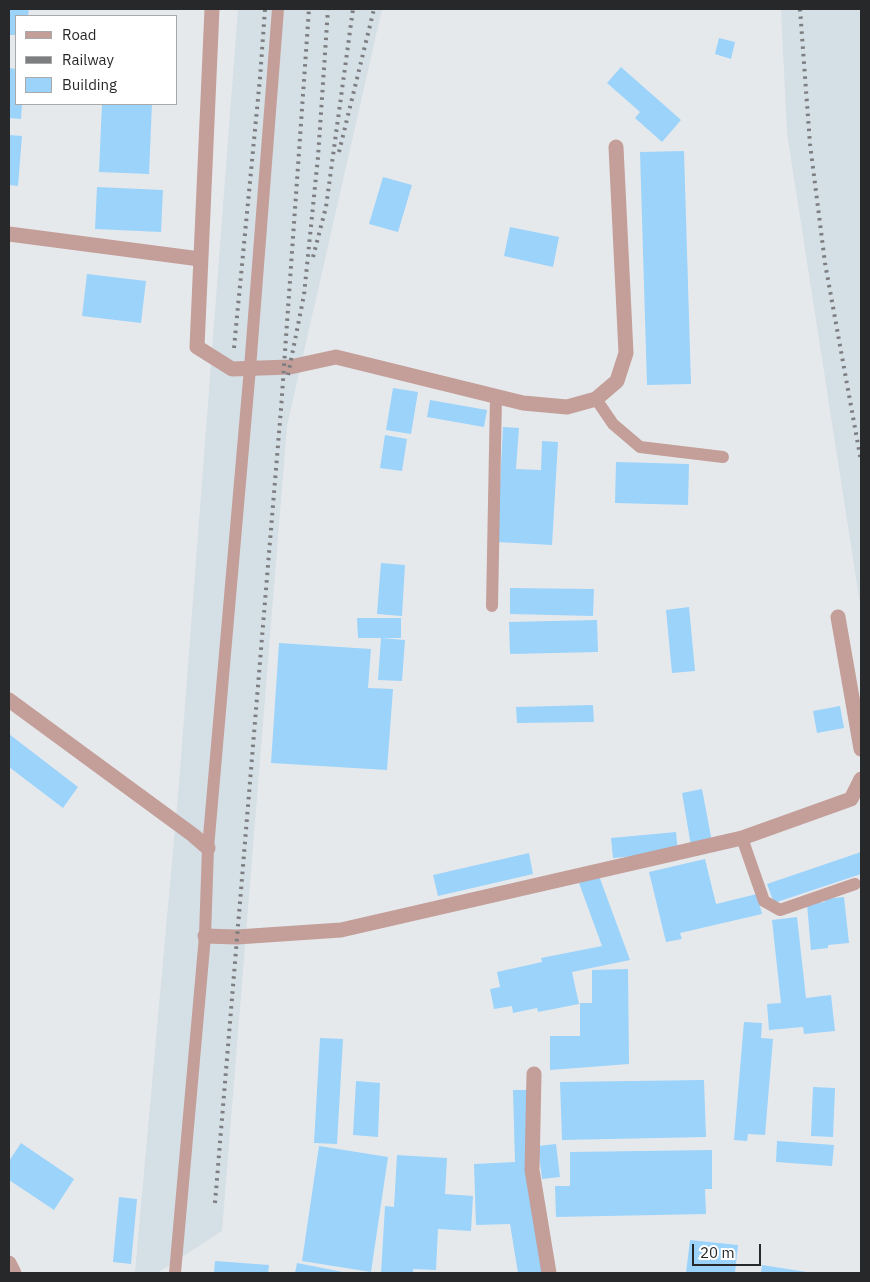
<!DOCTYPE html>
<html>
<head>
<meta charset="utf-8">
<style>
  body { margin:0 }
  #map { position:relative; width:870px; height:1282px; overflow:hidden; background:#e6e9ec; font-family:"IBM Plex Sans",sans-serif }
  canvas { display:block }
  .frame { position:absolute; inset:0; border:10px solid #272829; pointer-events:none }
  .legend { position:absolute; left:15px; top:15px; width:162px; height:90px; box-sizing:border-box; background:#fff; border:1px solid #a9a9a9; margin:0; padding:6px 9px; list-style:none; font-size:15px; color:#272829 }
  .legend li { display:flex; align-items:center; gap:10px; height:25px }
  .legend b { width:25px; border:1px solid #a9a9a9 }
  .scale { position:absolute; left:692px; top:1244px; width:69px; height:22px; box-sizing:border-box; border:2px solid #272829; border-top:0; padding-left:6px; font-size:15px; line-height:18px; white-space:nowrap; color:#272829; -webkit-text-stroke:4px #fff; paint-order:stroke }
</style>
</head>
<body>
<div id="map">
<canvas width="870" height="1282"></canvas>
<div class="frame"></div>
<ul class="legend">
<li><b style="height:6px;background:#c49e99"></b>Road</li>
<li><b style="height:6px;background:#7c7e80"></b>Railway</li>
<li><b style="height:14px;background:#9bd3fb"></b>Building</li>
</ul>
<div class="scale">20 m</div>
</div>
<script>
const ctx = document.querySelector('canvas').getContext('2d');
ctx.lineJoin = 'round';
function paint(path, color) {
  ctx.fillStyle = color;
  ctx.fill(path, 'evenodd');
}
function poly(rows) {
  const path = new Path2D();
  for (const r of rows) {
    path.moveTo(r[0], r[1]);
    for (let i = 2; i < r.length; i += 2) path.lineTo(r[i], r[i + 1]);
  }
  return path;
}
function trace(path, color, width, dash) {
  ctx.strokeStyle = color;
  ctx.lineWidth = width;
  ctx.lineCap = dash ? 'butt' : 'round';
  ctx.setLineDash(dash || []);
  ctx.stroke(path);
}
paint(poly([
  [238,9,382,9,287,426,222,1231,157,1273,148,1273,135,1272,179,784],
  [781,9,861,9,861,610,787,133]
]), '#d5dfe6');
paint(poly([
  [9,9,29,9,28,16,16,16,16,35,9,35],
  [719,38,735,42,731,59,715,54],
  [621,67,681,120,662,142,635,118,640,112,607,83],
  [9,68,16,69,16,104,22,104,21,119,9,118],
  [102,104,152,104,149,174,99,172],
  [9,135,22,136,18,186,9,185],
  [684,151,691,384,647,385,640,152],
  [383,177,412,185,398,232,369,224],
  [97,187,163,190,161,232,95,229],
  [510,227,559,237,553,267,504,256],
  [87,274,146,281,141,323,82,316],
  [393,388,418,392,411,434,386,430],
  [430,400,487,410,484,427,427,417],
  [503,427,519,428,516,469,541,470,542,441,558,442,552,545,497,542],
  [385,435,407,439,402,471,380,468],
  [616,462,689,464,688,505,615,503],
  [381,563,405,565,402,616,377,614],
  [510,588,594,589,593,616,510,614],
  [689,607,695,671,672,673,666,610],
  [357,618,401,618,401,638,358,638],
  [597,620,598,652,510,654,509,622],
  [381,638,405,640,402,681,378,680],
  [279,643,371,649,368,688,393,689,387,770,271,763],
  [593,705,594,722,517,723,516,707],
  [840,706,844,728,817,733,813,711],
  [9,734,78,787,63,808,9,767],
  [702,789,712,842,691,846,682,793],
  [676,832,678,852,613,858,611,838],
  [861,852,861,874,774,903,767,884],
  [529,853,533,874,438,896,433,875],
  [705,859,716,904,757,894,762,914,680,933,682,939,666,942,649,872],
  [599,876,630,960,572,972,579,1004,538,1012,537,1008,513,1013,512,1006,494,1009,490,989,500,987,497,972,542,962,541,958,602,946,579,883],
  [844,897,849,943,828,945,828,948,811,950,807,904,825,902,824,899],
  [797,917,806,998,831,995,835,1031,804,1034,803,1027,769,1030,767,1004,781,1003,772,920],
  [628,969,629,1064,550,1070,550,1036,580,1036,580,1003,592,1003,592,970],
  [744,1022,762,1023,761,1038,773,1039,765,1135,748,1134,747,1141,734,1140],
  [320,1038,343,1039,337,1144,314,1143],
  [704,1080,706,1137,562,1140,560,1082],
  [356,1081,380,1083,378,1137,353,1135],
  [813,1087,835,1088,833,1137,811,1136],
  [513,1090,527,1090,542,1273,518,1273,510,1224,476,1225,474,1164,515,1162],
  [777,1141,834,1145,832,1166,776,1162],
  [21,1143,74,1179,54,1210,9,1180,9,1161],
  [556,1144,560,1177,542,1179,538,1146],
  [319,1146,388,1157,371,1272,302,1261],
  [712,1150,712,1189,705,1189,706,1214,556,1217,555,1186,570,1186,570,1152],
  [397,1155,447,1158,445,1194,473,1196,471,1231,438,1229,436,1270,413,1269,413,1273,381,1273,385,1206,394,1207],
  [119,1197,137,1199,131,1264,113,1262],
  [690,1240,738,1245,735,1273,686,1273],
  [215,1261,269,1265,268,1273,214,1273],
  [297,1263,343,1272,343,1273,295,1273],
  [762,1265,807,1272,807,1273,761,1273]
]), '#9bd3fb');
trace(poly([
  [596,399,613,424,640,447,723,457],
  [492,606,496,397],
  [742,838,764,901,780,910,855,884],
  [175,1273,205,936,208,848,250,368,278,9]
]), '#c49e99', 12);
trace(poly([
  [212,9,197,347,232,369,290,367,336,357,523,403,567,407,596,399,617,381,626,353,616,147],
  [9,234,200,259],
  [838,617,861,749],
  [9,700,193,835,208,848],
  [205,936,237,937,341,930,742,838,851,799,861,779],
  [534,1074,532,1170,549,1273],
  [9,1263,14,1273]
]), '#c49e99', 15);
trace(poly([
  [800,9,810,144,825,263,861,461],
  [339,152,374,9],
  [313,257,326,207,353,9],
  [234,348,260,78,265,9],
  [288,375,304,295,318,157,328,9],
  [215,1203,281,409,309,9]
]), '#7c7e80', 4, [2.5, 5]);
</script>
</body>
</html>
